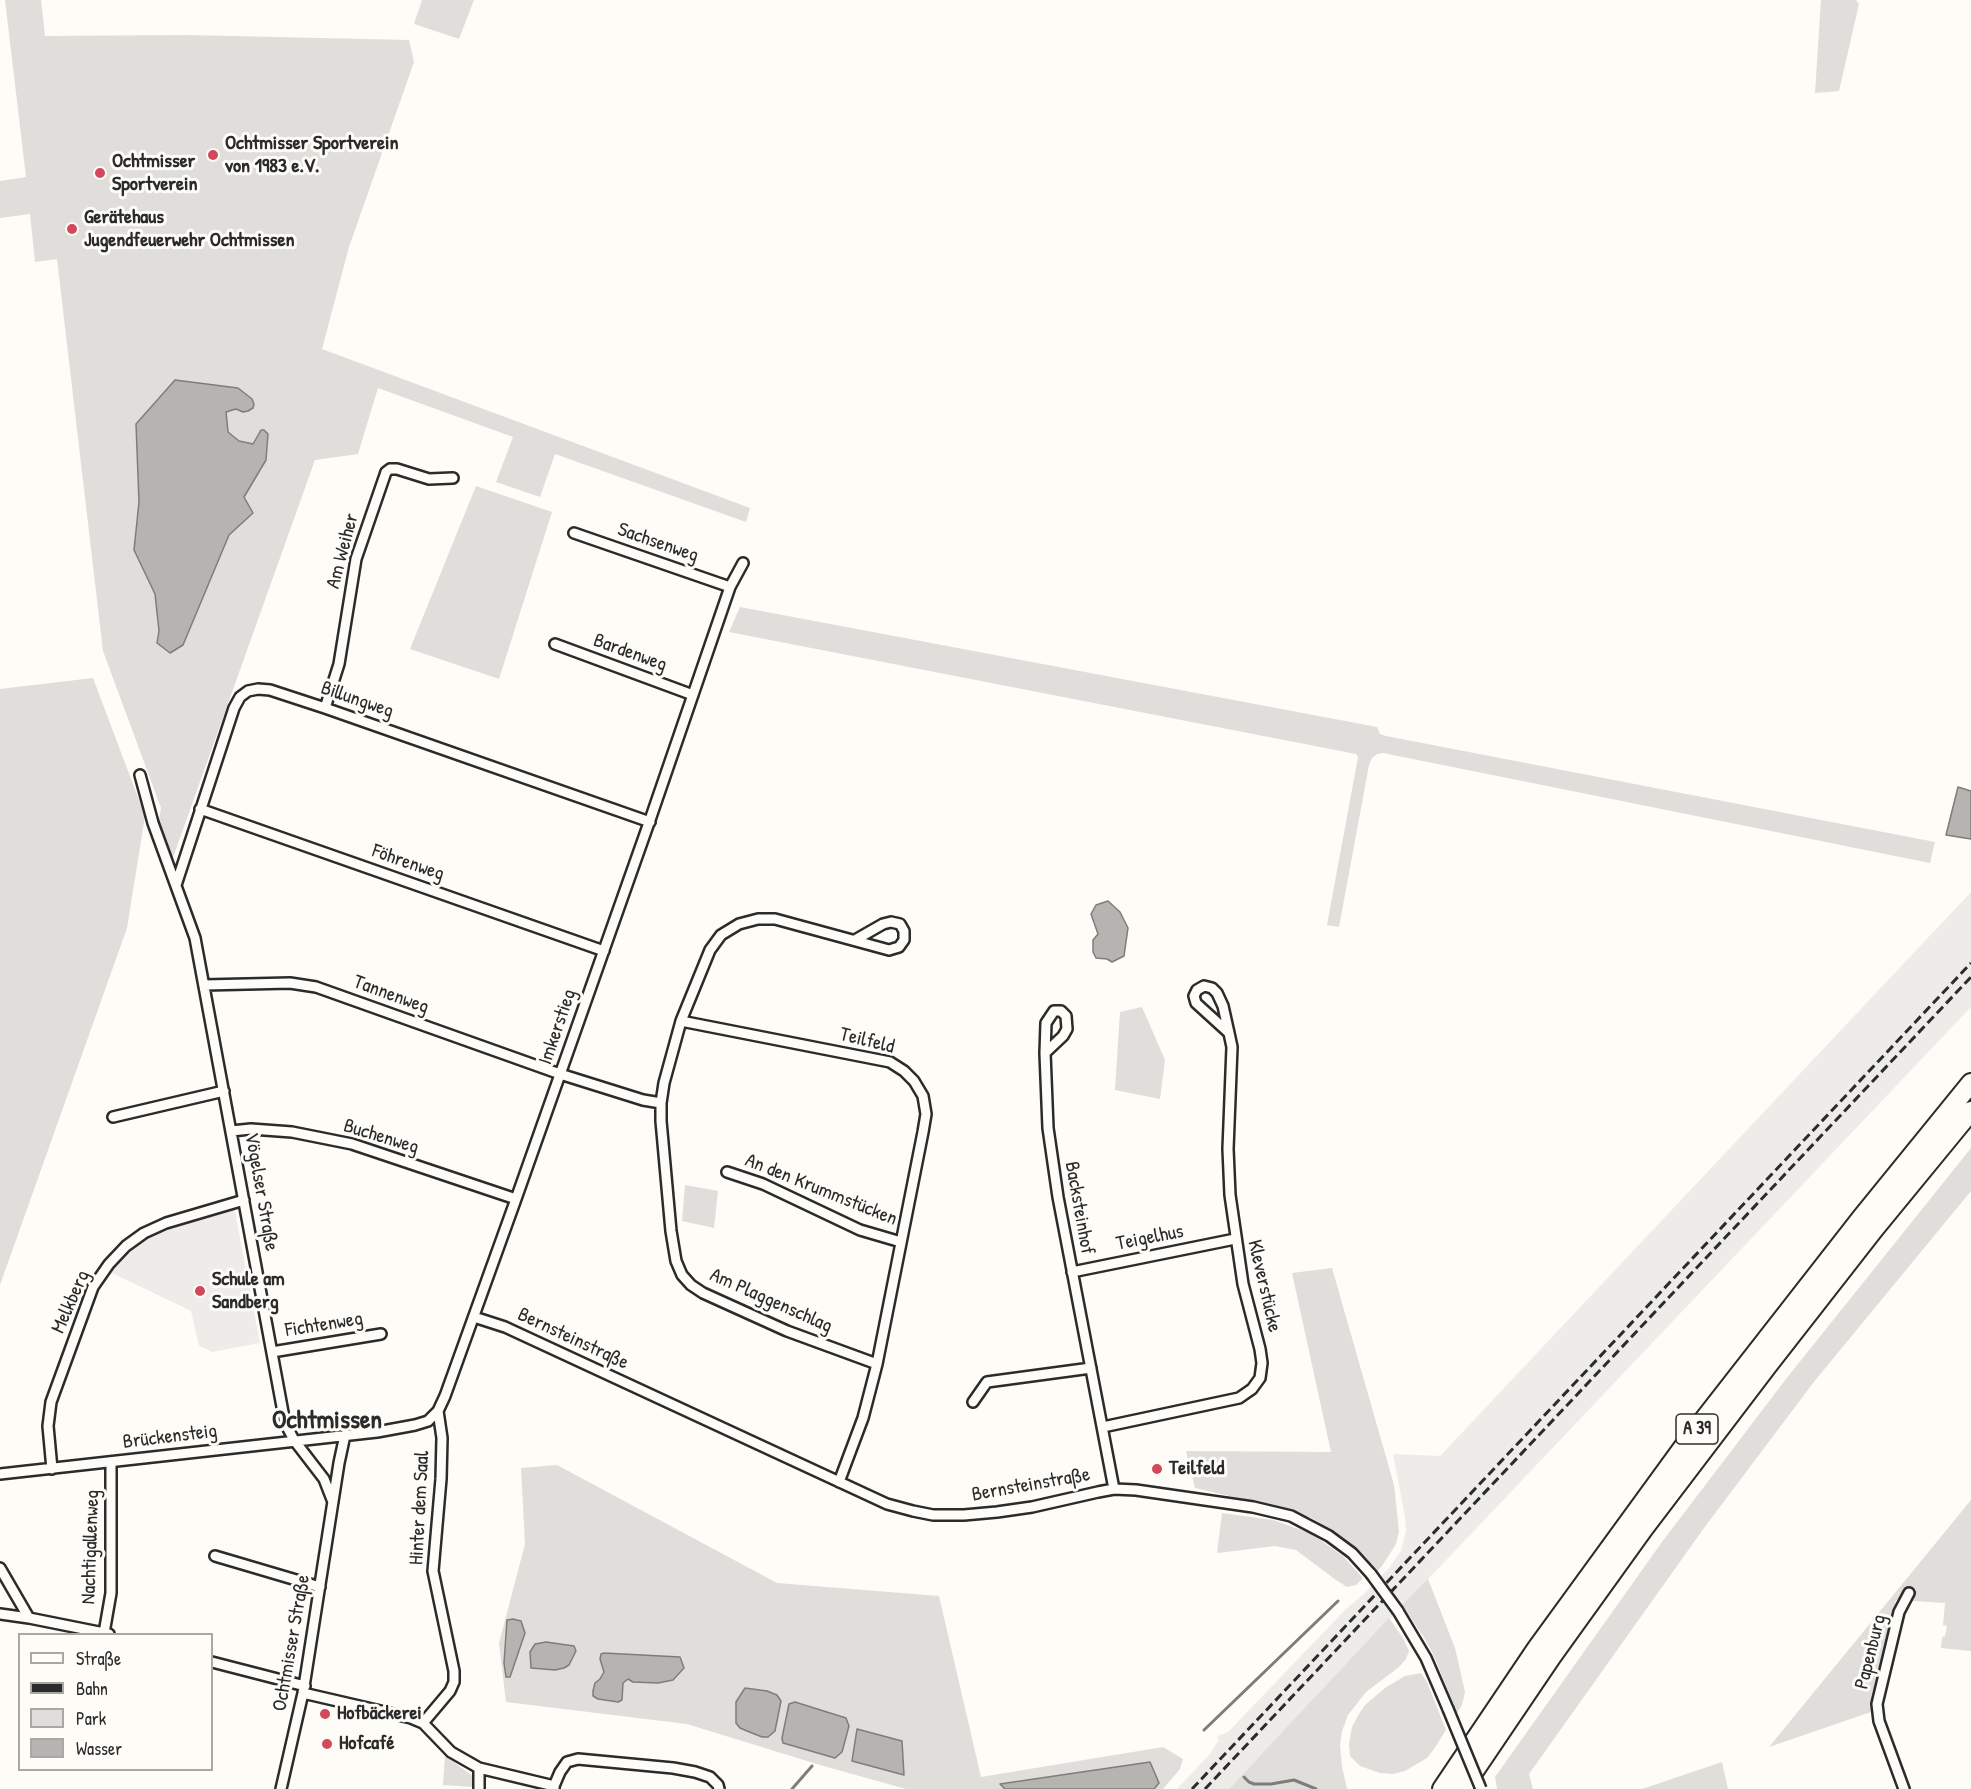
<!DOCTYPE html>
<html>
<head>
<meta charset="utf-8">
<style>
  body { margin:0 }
  #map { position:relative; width:1971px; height:1789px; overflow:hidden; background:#fdfcf7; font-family:"Patrick Hand",sans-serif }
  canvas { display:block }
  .legend { position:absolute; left:18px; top:1633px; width:195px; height:138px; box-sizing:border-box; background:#fdfcf7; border:2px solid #a9a8a5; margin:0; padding:8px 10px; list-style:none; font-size:18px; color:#2b2b2b }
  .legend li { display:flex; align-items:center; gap:12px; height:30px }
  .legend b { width:30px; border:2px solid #a9a8a5 }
</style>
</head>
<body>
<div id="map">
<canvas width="1971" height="1789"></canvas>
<ul class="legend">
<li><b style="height:8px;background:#fdfcf7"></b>Straße</li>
<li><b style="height:8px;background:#2b2b2b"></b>Bahn</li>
<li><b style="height:16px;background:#dfdeda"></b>Park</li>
<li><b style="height:16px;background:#b5b4b1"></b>Wasser</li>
</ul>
</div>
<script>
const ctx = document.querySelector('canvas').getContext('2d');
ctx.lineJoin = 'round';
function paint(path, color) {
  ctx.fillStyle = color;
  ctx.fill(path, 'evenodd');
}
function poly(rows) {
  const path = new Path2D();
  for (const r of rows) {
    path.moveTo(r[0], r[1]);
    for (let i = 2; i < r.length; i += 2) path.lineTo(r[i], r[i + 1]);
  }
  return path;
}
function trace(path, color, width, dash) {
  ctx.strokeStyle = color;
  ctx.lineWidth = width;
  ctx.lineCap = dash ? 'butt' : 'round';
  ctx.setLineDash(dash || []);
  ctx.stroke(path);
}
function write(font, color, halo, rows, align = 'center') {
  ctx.font = font + ' "Patrick Hand",sans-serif';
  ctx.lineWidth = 6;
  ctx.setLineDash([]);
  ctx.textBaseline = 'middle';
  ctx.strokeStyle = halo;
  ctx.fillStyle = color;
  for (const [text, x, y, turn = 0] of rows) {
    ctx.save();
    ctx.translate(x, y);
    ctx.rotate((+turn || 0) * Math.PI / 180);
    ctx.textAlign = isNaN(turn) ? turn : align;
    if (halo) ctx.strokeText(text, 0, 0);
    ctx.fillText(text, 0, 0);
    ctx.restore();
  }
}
paint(poly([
  [1971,892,1971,1007,1229,1789,1177,1789,1209,1755,1219,1740,1217,1738,1220,1734,1222,1735,1229,1731,1346,1609,1364,1594,1389,1568,1401,1551,1406,1531,1405,1517,1393,1454,1440,1456],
  [234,1207,260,1343,212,1352,199,1346,191,1311,108,1271,148,1237]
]), '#edece8');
paint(poly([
  [5,0,41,0,45,36,187,35,409,40,414,62,349,247,322,349,750,508,746,522,555,454,540,497,496,482,513,437,378,388,358,454,315,460,166,877,158,825,161,808,103,651,57,259,35,262,30,214,0,218,0,181,26,177],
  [175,380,238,388,236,409,225,412,228,432,239,441,254,444,261,430,266,460,244,497,253,513,229,535,183,645,157,643,159,631,155,594,134,550,139,502],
  [422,0,474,0,459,39,414,24],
  [1821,0,1856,0,1859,4,1839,91,1815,93],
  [476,486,552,512,499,679,410,649],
  [740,607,1377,727,1380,734,1386,736,1935,842,1930,863,1383,753,1377,754,1372,758,1369,765,1339,927,1327,925,1358,757,1356,754,729,632],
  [93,678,145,816,127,928,0,1285,0,689],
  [1142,1007,1165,1060,1160,1099,1115,1090,1120,1012],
  [1971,1148,1971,1191,1813,1383,1704,1528,1529,1774,1533,1789,1497,1789,1495,1777,1662,1542,1786,1379],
  [685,1185,718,1191,714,1228,682,1221],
  [1332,1268,1394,1485,1399,1531,1396,1544,1382,1566,1375,1573,1364,1559,1343,1538,1312,1518,1277,1507,1195,1488,1186,1451,1331,1452,1292,1273],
  [557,1465,777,1583,939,1596,981,1777,1163,1747,1183,1759,1180,1769,1163,1789,1154,1789,1159,1783,1001,1784,1005,1789,906,1789,820,1765,687,1724,506,1702,499,1643,525,1544,521,1468],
  [1971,1500,1971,1651,1941,1648,1942,1637,1945,1636,1947,1626,1943,1625,1945,1603,1896,1600,1871,1712,1769,1747],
  [1222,1513,1273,1520,1310,1533,1343,1556,1363,1578,1356,1585,1347,1587,1336,1580,1296,1550,1275,1546,1217,1553],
  [1428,1579,1455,1648,1465,1692,1462,1705,1457,1713,1434,1656,1425,1639,1402,1605],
  [1389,1618,1403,1638,1409,1651,1406,1659,1399,1667,1366,1692,1348,1715,1342,1731,1340,1745,1342,1767,1347,1789,1229,1789],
  [1421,1673,1427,1682,1446,1730,1434,1749,1427,1758,1405,1771,1393,1774,1380,1773,1360,1766,1350,1756,1349,1744,1352,1727,1359,1714,1365,1705,1385,1688,1405,1676],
  [445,1756,473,1776,472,1787,443,1785],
  [1722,1762,1728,1789,1642,1789]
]), '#dfdeda');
const water = poly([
  [175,380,238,388,252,399,254,404,253,408,248,411,243,412,236,409,226,412,228,432,239,441,253,444,261,430,264,430,268,434,266,460,244,497,253,513,229,535,183,645,170,653,157,643,159,631,155,594,134,550,139,502,136,424,175,380],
  [1958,787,1971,791,1971,839,1946,835,1958,787],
  [1108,901,1120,912,1128,928,1124,956,1112,962,1107,959,1096,958,1093,952,1093,940,1098,934,1091,914,1096,905,1108,901],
  [513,1619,521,1621,525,1633,510,1677,506,1677,504,1663,507,1620,513,1619],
  [546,1642,574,1646,576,1651,569,1665,564,1668,555,1670,531,1668,530,1652,535,1644,546,1642],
  [604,1653,680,1657,684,1668,673,1680,658,1683,633,1682,628,1679,623,1683,622,1700,618,1702,598,1699,593,1696,593,1691,595,1683,600,1679,604,1672,600,1659,601,1654,604,1653],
  [745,1688,767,1691,777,1695,781,1701,775,1731,768,1737,762,1737,747,1731,740,1728,736,1723,736,1702,745,1688],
  [795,1702,846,1718,849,1726,842,1752,835,1758,783,1743,782,1738,789,1704,795,1702],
  [857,1729,902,1741,904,1775,852,1761,857,1729],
  [1150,1762,1159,1783,1154,1789,1005,1789,1000,1784,1150,1762]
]);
paint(water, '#b5b4b1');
trace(water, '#7e7d7b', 1.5);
trace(poly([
  [1204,1730,1338,1601],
  [1244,1777,1249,1782,1254,1784,1271,1784,1294,1780,1316,1789],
  [792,1789,812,1766]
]), '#7e7d7b', 3);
const minor = poly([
  [574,533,730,587],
  [555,644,693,695],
  [325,708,339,664,356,559,386,472,390,469,397,469,429,479,453,478],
  [140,775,153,823,195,938,285,1423,294,1440,324,1479,333,1502],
  [200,809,604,951],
  [176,885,234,708,240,697,248,691,258,689,270,690,325,708,650,822],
  [855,940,883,924,891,922,900,924,904,931,904,940,899,947,889,950,775,919,758,919,739,924,721,935,710,950,681,1021,664,1083,661,1103,661,1121,671,1231,676,1261,682,1275,691,1285,703,1293,787,1331,877,1364],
  [204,985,290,983,316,987,560,1074,643,1100,661,1103],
  [681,1021,890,1062,904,1071,914,1081,923,1096,926,1114,923,1132,877,1364,863,1418,839,1482],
  [1045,1053,1063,1036,1067,1029,1066,1016,1061,1011,1054,1011,1046,1023,1045,1053,1048,1128,1058,1197,1114,1489],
  [113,1117,224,1091],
  [231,1131,251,1129,292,1132,352,1144,516,1199],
  [727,1172,763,1184,860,1230,901,1242],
  [1072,1272,1235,1239],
  [474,1317,505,1327,887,1504,913,1511,933,1515,964,1515,997,1512,1032,1507,1098,1492,1114,1489,1136,1490,1253,1507,1291,1516,1329,1536,1352,1553,1371,1574],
  [272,1352,381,1334],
  [973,1402,987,1382,1091,1368],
  [1103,1427,1239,1398,1252,1389,1260,1378,1262,1363,1260,1349,1243,1284,1230,1195,1228,1149,1232,1047,1229,1033,1223,1006,1217,993,1212,988,1204,986,1197,990,1194,996,1196,1003,1229,1033],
  [52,1469,48,1426,51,1402,93,1287,109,1264,126,1246,144,1233,166,1223,244,1200],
  [0,1474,377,1432,415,1425,428,1421,438,1411,445,1396,516,1199,651,817,730,587,743,563],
  [215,1556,320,1587],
  [0,1568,29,1618,109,1634],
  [1398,1611,1426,1658,1448,1709],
  [0,1614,29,1618],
  [104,1633,111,1593,111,1462],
  [212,1662,305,1686],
  [303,1693,411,1718,423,1723,451,1752,479,1768,554,1786],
  [423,1723,450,1691,454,1682,454,1671,433,1571,441,1479,442,1438,438,1411],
  [281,1789,303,1693,339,1463,345,1435],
  [479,1789,479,1768],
  [554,1789,554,1786,560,1772,567,1762,578,1759,673,1768,695,1772,710,1777,718,1785,719,1789],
  [1904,1789,1879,1721,1877,1704,1899,1612,1909,1593]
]);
const motorway = poly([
  [1442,1789,1537,1648,1695,1431,1862,1217,1971,1083],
  [1462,1789,1552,1656,1644,1528,1768,1365,1875,1228,1971,1111]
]);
trace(minor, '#2b2b2b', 14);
trace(motorway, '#2b2b2b', 22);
trace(minor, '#fdfcf7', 9);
trace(motorway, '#fdfcf7', 18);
trace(poly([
  [1192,1789,1971,963],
  [1205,1789,1971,977]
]), '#2b2b2b', 3, [9, 4.5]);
const minorBridge = poly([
  [1371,1574,1398,1611],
  [1448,1709,1481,1789]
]);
trace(minorBridge, '#2b2b2b', 14, []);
trace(minorBridge, '#fdfcf7', 9);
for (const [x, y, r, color] of [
  [213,155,6,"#d1495b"],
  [100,173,6,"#d1495b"],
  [72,229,6,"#d1495b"],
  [200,1291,6,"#d1495b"],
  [1157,1469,6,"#d1495b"],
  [325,1714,6,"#d1495b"],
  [327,1744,6,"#d1495b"]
]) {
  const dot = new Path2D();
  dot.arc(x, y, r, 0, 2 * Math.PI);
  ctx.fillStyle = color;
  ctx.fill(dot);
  trace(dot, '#fdfcf7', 2);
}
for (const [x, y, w] of [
  [1697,1429,42]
]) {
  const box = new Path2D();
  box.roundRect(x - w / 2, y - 15, w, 30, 4.5);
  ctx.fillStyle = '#fdfcf7';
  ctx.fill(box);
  trace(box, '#2b2b2b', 1.5);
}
write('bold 18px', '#2b2b2b', null, [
  ["A 39",1697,1429]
]);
write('bold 20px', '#2b2b2b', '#fdfcf7', [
  ["Ochtmisser Sportverein",225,144],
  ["von 1983 e.V.",225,167],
  ["Ochtmisser",112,162],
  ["Sportverein",112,185],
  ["Gerätehaus",84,218],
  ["Jugendfeuerwehr Ochtmissen",84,241],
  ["Schule am",212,1280],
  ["Sandberg",212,1303],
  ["Teilfeld",1169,1469],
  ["Hofbäckerei",337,1714],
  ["Hofcafé",339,1744]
], 'left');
write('20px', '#2b2b2b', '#fdfcf7', [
  ["Sachsenweg",658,543,19],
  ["Am Weiher",343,551,-75],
  ["Bardenweg",630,653,20],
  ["Billungweg",357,700,19],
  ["Föhrenweg",408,863,19],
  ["Tannenweg",391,995,20],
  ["Imkerstieg",558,1027,-71],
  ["Teilfeld",867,1041,14],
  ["Buchenweg",381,1137,17],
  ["An den Krummstücken",821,1190,22],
  ["Vögelser Straße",261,1192,80],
  ["Backsteinhof",1079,1208,80],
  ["Teigelhus",1150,1238,-11],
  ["Kleverstücke",1264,1286,77],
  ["Am Plaggenschlag",771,1301,24],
  ["Melkberg",71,1302,-66],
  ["Fichtenweg",324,1325,-9],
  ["Bernsteinstraße",573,1339,25],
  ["Brückensteig",170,1437,-7],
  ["Bernsteinstraße",1031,1485,-10],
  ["Hinter dem Saal",420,1508,-87],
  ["Nachtigallenweg",91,1547,-88],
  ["Ochtmisser Straße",292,1643,-80],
  ["Papenburg",1871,1652,-76]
]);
write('bold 26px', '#2b2b2b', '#fdfcf7', [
  ["Ochtmissen",327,1421]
]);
</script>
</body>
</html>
